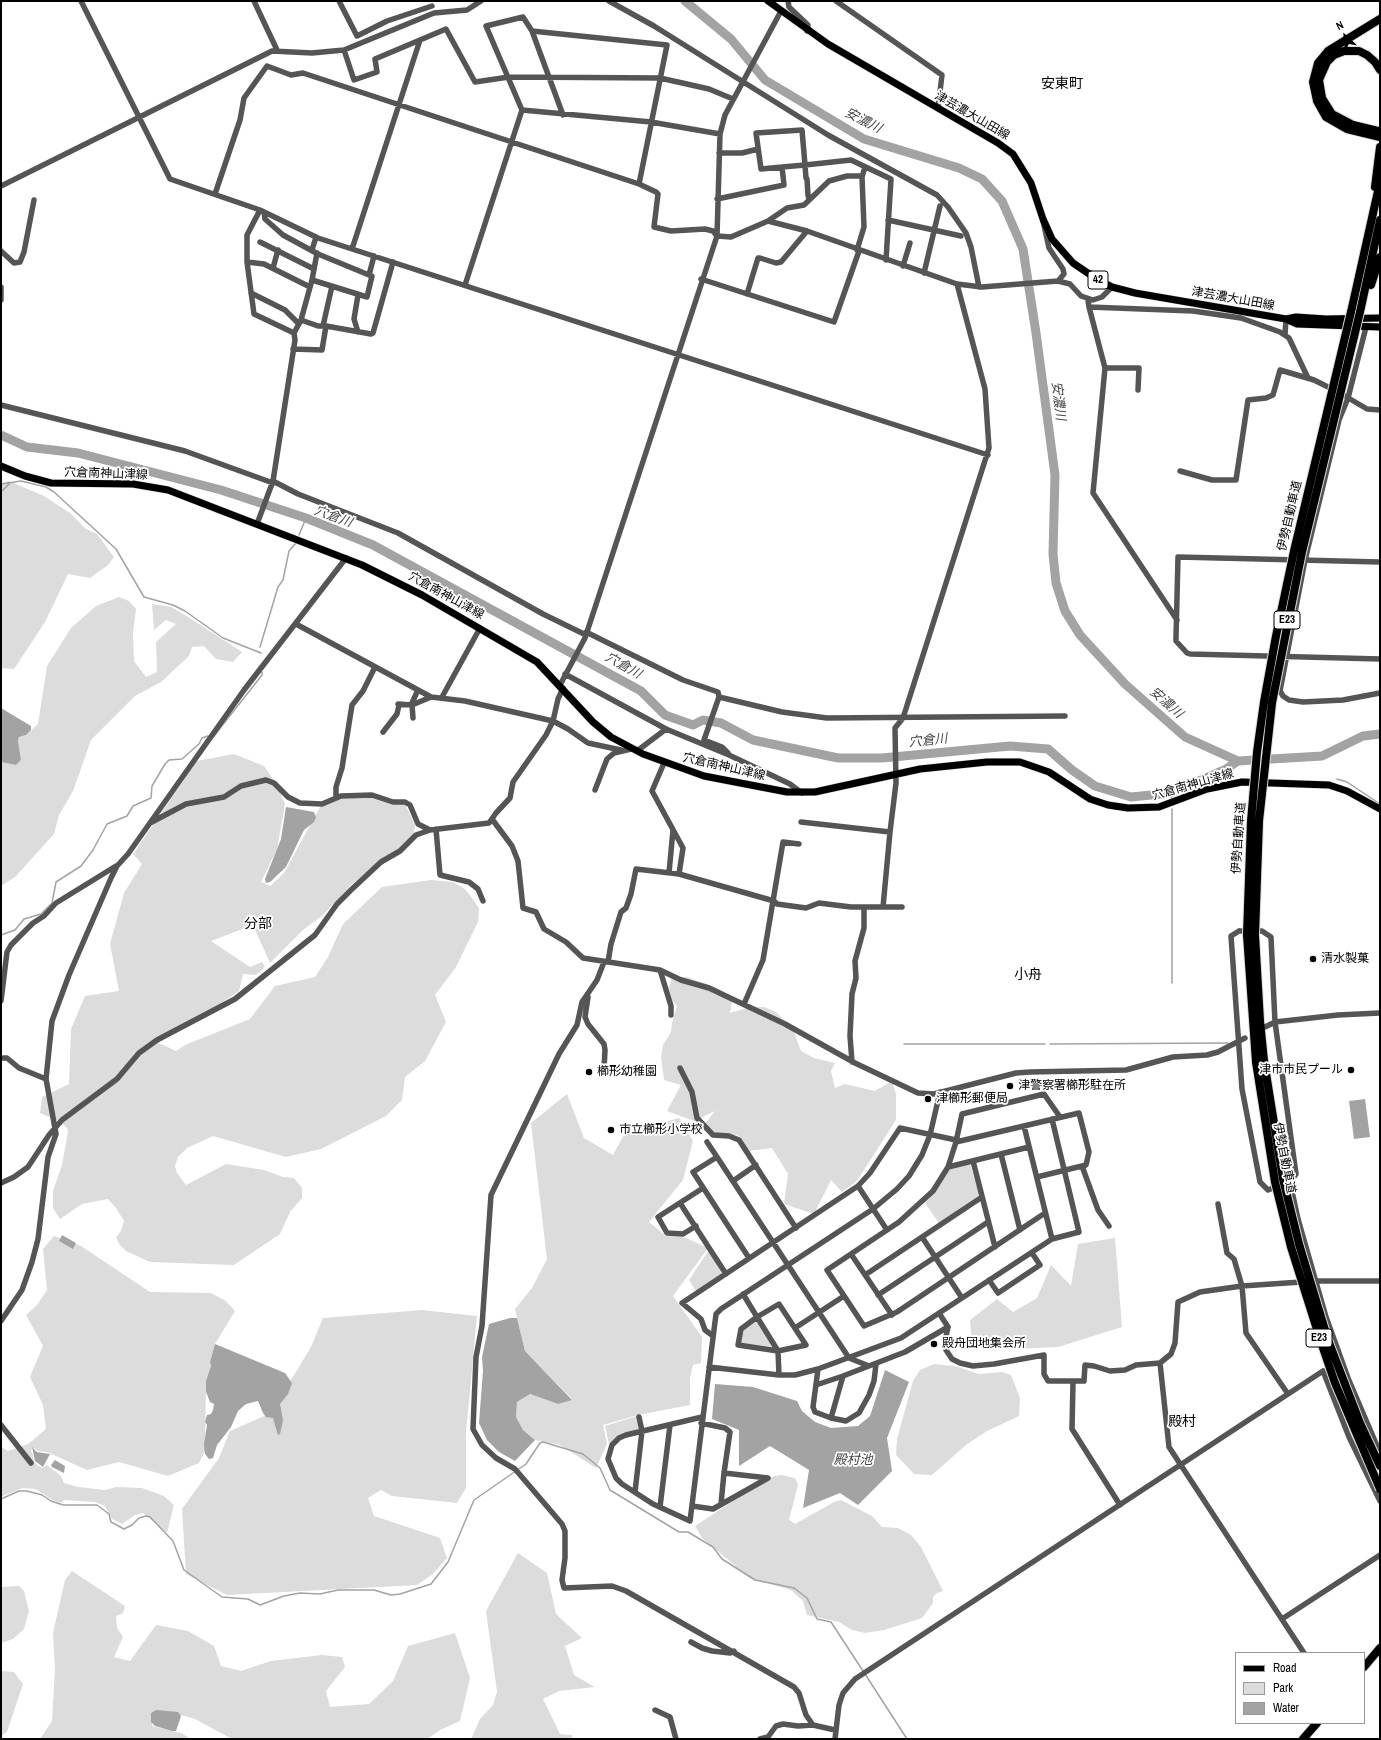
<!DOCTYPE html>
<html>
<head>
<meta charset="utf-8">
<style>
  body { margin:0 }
  #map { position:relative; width:1381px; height:1740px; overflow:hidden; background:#fff; font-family:"Archivo Narrow",sans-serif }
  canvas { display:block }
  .frame { position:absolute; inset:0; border:2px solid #000; pointer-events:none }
  .legend { position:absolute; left:1235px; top:1652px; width:130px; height:72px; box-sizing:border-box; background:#fff; border:1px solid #999; margin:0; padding:5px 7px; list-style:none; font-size:12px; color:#000 }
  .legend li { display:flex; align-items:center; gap:8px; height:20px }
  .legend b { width:20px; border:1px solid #999 }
  .north { position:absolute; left:1325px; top:16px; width:40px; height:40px; -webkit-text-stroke:3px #fff; paint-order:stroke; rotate:334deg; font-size:11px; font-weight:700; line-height:16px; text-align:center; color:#000 }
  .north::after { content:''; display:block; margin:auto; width:14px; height:18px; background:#000; clip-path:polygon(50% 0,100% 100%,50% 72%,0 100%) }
</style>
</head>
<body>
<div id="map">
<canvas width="1381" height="1740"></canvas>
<div class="frame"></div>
<ul class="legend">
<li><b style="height:5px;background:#000"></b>Road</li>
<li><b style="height:11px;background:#dcdcdc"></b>Park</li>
<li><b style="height:11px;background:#a3a3a3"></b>Water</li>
</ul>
<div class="north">N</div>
</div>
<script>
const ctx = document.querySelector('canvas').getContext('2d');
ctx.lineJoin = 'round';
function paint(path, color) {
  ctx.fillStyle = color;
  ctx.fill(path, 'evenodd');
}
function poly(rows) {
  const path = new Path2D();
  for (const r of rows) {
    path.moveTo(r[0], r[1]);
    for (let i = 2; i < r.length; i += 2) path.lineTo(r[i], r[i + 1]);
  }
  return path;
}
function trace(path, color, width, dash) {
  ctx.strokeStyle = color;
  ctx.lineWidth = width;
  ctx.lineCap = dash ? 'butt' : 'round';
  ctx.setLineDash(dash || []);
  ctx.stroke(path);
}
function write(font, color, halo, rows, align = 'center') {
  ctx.font = font + ' "Archivo Narrow","Noto Sans JP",sans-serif';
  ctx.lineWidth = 3.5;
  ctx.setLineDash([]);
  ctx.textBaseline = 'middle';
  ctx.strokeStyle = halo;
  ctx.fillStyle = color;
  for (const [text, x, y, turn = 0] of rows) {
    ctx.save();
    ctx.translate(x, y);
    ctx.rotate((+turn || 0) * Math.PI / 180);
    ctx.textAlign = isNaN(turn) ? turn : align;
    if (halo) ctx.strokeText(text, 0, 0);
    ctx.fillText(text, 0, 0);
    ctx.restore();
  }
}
paint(poly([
  [9,481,44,496,70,513,86,529,97,534,114,557,108,565,90,578,68,574,45,622,14,669,1,668,1,484],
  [119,597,129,601,136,609,133,633,134,661,146,677,157,672,156,642,176,624,166,620,154,630,152,604,171,607,185,615,242,652,233,662,216,659,204,646,192,647,189,656,161,682,135,696,91,740,73,791,59,815,54,834,15,877,1,886,1,762,16,765,21,760,18,741,19,737,26,735,38,724,47,666,71,628,96,606],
  [234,754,264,766,276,783,285,804,277,849,261,882,270,886,284,873,320,807,341,798,372,796,405,804,415,825,414,833,400,848,382,859,352,884,322,916,304,929,270,963,253,925,211,941,250,967,262,962,265,967,256,975,243,974,239,991,210,1011,156,1038,159,1043,176,1051,185,1045,250,1019,275,986,315,977,328,957,343,924,382,887,431,880,453,882,465,889,472,898,479,908,478,922,456,967,435,995,446,1022,425,1061,405,1077,402,1100,386,1116,321,1149,286,1157,213,1136,187,1148,178,1157,175,1166,177,1173,186,1185,226,1164,264,1170,283,1177,294,1178,302,1188,302,1198,290,1212,280,1234,234,1265,150,1262,126,1251,119,1244,116,1237,121,1231,124,1221,116,1208,108,1199,82,1204,60,1219,53,1208,53,1191,62,1165,68,1132,67,1128,61,1122,40,1113,42,1097,69,1084,71,1029,85,996,119,991,110,944,124,893,142,864,133,854,197,761],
  [672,977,687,977,717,988,725,993,732,1002,730,1013,750,1007,764,1007,776,1012,793,1029,801,1051,814,1058,835,1063,831,1071,835,1088,845,1084,875,1091,892,1081,896,1094,896,1120,857,1181,842,1192,831,1180,814,1214,784,1204,788,1174,772,1148,749,1151,740,1137,736,1135,715,1133,705,1124,715,1111,694,1121,667,1111,681,1085,664,1080,661,1057,663,1045,671,1032,672,1023,677,1006,672,1000,669,988],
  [567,1094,584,1138,613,1155,625,1133,679,1118,693,1141,683,1180,649,1222,666,1236,684,1237,708,1248,673,1296,702,1337,701,1363,693,1365,690,1378,690,1405,638,1415,603,1425,607,1444,596,1468,560,1445,535,1440,523,1430,516,1417,517,1402,530,1394,558,1404,572,1399,525,1351,515,1309,532,1288,547,1259,531,1123],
  [970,1164,979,1194,978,1196,939,1223,925,1203,939,1186,949,1169],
  [54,1236,81,1246,150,1292,211,1293,226,1301,235,1311,215,1344,210,1362,211,1366,206,1382,205,1451,199,1463,168,1476,119,1462,87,1470,47,1452,38,1451,34,1448,31,1450,35,1463,42,1468,47,1465,61,1476,64,1483,78,1487,105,1490,116,1487,142,1488,164,1496,174,1505,167,1533,143,1513,135,1515,122,1524,112,1519,105,1506,95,1502,64,1500,61,1503,52,1500,36,1489,22,1488,1,1497,1,1447,8,1451,28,1444,46,1429,43,1405,30,1377,43,1346,26,1315,37,1305,47,1290,43,1249],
  [1115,1238,1122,1327,1058,1347,1013,1349,972,1344,970,1320,997,1299,1013,1312,1037,1298,1051,1265,1071,1286,1078,1244],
  [709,1250,722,1274,696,1291,689,1280],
  [422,1310,477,1316,466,1432,466,1488,457,1503,392,1496,381,1490,368,1498,374,1516,440,1538,447,1558,433,1574,417,1585,227,1595,186,1574,182,1509,219,1458,230,1431,271,1413,311,1347,323,1318],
  [755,1320,757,1321,772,1347,740,1343,744,1330],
  [934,1364,955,1366,979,1374,1002,1372,1011,1375,1020,1398,1019,1416,987,1431,966,1445,932,1475,914,1474,896,1455,897,1439,913,1381,920,1370],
  [637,1416,639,1429,617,1437,609,1444,605,1426],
  [782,1475,795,1478,798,1485,789,1520,795,1524,834,1502,841,1500,872,1516,882,1527,898,1528,911,1535,921,1547,943,1591,937,1593,933,1597,933,1603,922,1618,884,1630,865,1633,852,1630,839,1622,807,1615,803,1601,791,1590,750,1578,702,1538,695,1526,744,1494,774,1476],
  [518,1553,547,1573,556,1614,582,1638,565,1646,574,1675,595,1687,559,1691,543,1699,560,1734,572,1735,572,1739,471,1739,480,1719,493,1705,497,1692,486,1611],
  [72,1571,125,1606,123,1613,116,1616,117,1628,123,1637,114,1657,130,1661,156,1625,188,1631,214,1646,221,1666,241,1671,271,1661,322,1655,342,1657,345,1667,326,1691,330,1707,369,1704,393,1681,408,1646,455,1633,470,1678,460,1721,440,1730,427,1739,232,1739,195,1719,166,1711,153,1714,152,1726,181,1733,191,1739,40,1739,52,1721,55,1669,53,1633,65,1580],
  [19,1586,24,1591,29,1611,24,1629,13,1639,1,1643,1,1587],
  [1,1671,14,1672,23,1684,7,1732,1,1736]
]), '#dcdcdc');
paint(poly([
  [1,708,31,726,31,730,26,735,19,737,18,741,21,760,16,765,1,762],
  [286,807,314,812,316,817,314,822,304,830,286,867,270,882,266,883,265,879,281,839],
  [1365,1099,1370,1137,1354,1139,1349,1101],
  [62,1235,76,1243,73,1249,59,1241],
  [510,1318,517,1318,525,1351,572,1400,558,1404,530,1394,517,1402,516,1417,523,1430,535,1440,515,1461,499,1452,487,1440,479,1423,483,1371,482,1357,489,1324],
  [215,1344,285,1373,292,1383,288,1394,280,1404,283,1420,280,1434,278,1435,277,1432,273,1418,266,1417,263,1413,258,1401,246,1404,238,1411,231,1427,217,1445,213,1458,209,1459,205,1454,204,1444,207,1425,205,1422,207,1415,211,1414,213,1410,214,1404,210,1402,206,1392,206,1381,211,1366,210,1362],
  [885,1370,909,1382,887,1438,892,1471,858,1505,840,1493,803,1508,809,1470,770,1446,739,1466,739,1430,712,1419,715,1384,753,1387,797,1401,802,1411,815,1422,831,1428,858,1426,870,1416],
  [32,1447,37,1452,50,1454,43,1467,35,1461],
  [55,1460,65,1466,64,1473,52,1467,51,1465],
  [156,1710,178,1712,181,1716,176,1731,172,1731,155,1726,151,1722,151,1713]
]), '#a3a3a3');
trace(poly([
  [1,484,21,481,46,487,54,492,116,549,144,597,173,605,185,611,223,638,261,653],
  [1,492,10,483],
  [299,535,306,518],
  [260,647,278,587,283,580,289,551,296,543],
  [214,736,262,675,262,672],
  [1337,779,1347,782,1380,804],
  [1171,793,1172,800],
  [1172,809,1172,983],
  [1,935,15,930,24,919,41,914,52,903,56,882,81,866,93,850,107,824,127,816,133,806,151,798,152,786,165,764,169,760,182,759,199,744,202,738,208,736],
  [904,1044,1045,1044],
  [1050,1044,1228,1043],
  [1,1499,19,1491,27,1491,42,1495,51,1501,63,1505,97,1505,109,1514,111,1522,124,1529,132,1525,139,1518,146,1516,150,1517,173,1541,184,1570,222,1597,248,1599,260,1605,284,1596,300,1593,320,1594,338,1590,374,1590,391,1595,400,1594,431,1584,448,1562,474,1500,526,1464,540,1443,543,1442,583,1454,600,1468,610,1490,679,1532,688,1532,713,1547,722,1559,755,1580,794,1588,807,1598,817,1619,831,1622,863,1671],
  [865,1674,907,1739],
  [1088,1739,1090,1739]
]), '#a3a3a3', 1.5);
trace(poly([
  [685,1,731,39,765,80,864,139,959,168,982,179,1002,201,1023,249,1036,333,1055,475,1053,554,1056,583,1065,611,1080,635,1125,684,1185,737,1238,761,1322,756,1363,736,1380,734],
  [1,435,27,447,78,453,221,490,306,518,373,545,641,691,665,715,693,725,703,720,721,723,753,740,838,758,882,758,1010,746,1048,749,1072,770,1095,786,1131,797,1171,793,1226,769,1238,761]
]), '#a3a3a3', 9);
const major = poly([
  [768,1,828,44,998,143,1013,154,1031,183,1043,219,1052,239,1073,263,1098,280,1112,287,1135,293,1286,319,1297,324,1380,327],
  [1286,319,1296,317,1326,319,1380,318],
  [1,466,25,476,51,483,133,484,168,490,362,565,422,595,537,662,593,722,611,737,643,754,704,776,787,792,815,792,920,769,987,762,1020,762,1049,772,1090,799,1108,805,1128,808,1159,807,1207,789,1242,782,1329,785,1347,791,1380,809]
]);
const highway = poly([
  [1380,19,1328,51,1318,63,1313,82,1317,101,1326,117,1347,129,1380,137],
  [1378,131,1353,125,1332,114,1322,98,1319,80,1327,62,1334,55,1344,51,1359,51,1367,55,1375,62,1380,70],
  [1375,187,1380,147],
  [1371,285,1380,257],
  [1351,312,1380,182],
  [1360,312,1380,220],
  [1247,935,1256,1062,1275,1182],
  [1255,935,1260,1021,1264,1061,1283,1179],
  [1364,1667,1380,1648],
  [1303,1739,1317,1723]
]);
trace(major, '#dbdbdb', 8);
trace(highway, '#dbdbdb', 10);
trace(poly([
  [81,1,170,179,260,210,318,238,988,455],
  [254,1,277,50],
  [339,1,357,36,387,21,432,6],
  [609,1,654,26,828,135,937,195,948,207,966,233,971,247,979,287],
  [788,1,789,7,808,25,807,31],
  [836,1,942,75,938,108],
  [532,31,667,45,639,184],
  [344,50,354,80,377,72,375,59,446,29,475,82,509,77,660,78,709,89,733,99],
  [522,110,651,122,720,134],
  [719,153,742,153,758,149],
  [1,186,272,51,312,53,344,50,434,13,467,10,481,1],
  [215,194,240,120,244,98,267,66,291,75,303,73,639,184,656,192,658,194,654,227,671,231,705,229,713,231,717,236,731,237,768,221,787,208,804,205,829,181,847,176,862,176],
  [717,199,784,185,782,167],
  [809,199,808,195,807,179,806,178,805,165,802,130,756,133,761,169,782,167,805,165,851,160,891,179,886,260],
  [260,210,247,235,247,262,254,314,294,333],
  [264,212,265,219,283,235,318,254,369,275],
  [888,220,961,236],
  [768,221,807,231,957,284,982,287,1058,281,1070,284,1081,296,1093,300,1102,297,1112,287],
  [1043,221,1049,248,1063,269,1064,274,1058,281],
  [260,242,314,269],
  [352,249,420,40],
  [312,250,316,237],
  [857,250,864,227,862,177,865,167],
  [1,251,14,263,20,262,24,252,34,200],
  [247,262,264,264,310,287],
  [903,266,910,243],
  [273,268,278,250],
  [924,273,940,206],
  [701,279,834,322,859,251],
  [312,280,317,253],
  [465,285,522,110,486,26,523,17,532,31,563,115],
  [1,287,1,300],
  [251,293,285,310,299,324],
  [747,294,758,258,760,258,776,263,781,262,807,231],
  [358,295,354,319,358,332],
  [1088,300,1089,307,1105,368,1093,493,1177,620],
  [1089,307,1193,311,1241,318,1280,332,1289,338,1308,378],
  [301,320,318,326,325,326],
  [323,326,332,286],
  [1366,327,1348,398,1339,420,1305,560,1280,691,1283,696,1289,700,1303,702,1343,700,1380,693],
  [1285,335,1286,319],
  [293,349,322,350,326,326,371,334,373,333,393,262],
  [1105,368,1139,368,1138,390],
  [1345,396,1367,409,1380,410],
  [1,405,185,451,273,483],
  [1180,471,1212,480,1236,480,1248,400,1266,398,1273,395,1280,370,1314,380,1334,390],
  [273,481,298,494,398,533,543,614,586,635],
  [257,524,273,481,295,340,294,333,301,320,312,280,367,297,372,276,369,275,374,256],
  [1380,562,1178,557,1176,637,1176,641,1187,653,1190,654,1380,659],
  [296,624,431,697,465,701,553,721,568,729,588,743,621,750],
  [586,632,683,680,718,692,719,697,704,740,722,747,728,753],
  [565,674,666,729,729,755,790,784,802,793],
  [560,685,585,638,717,236,720,134,725,115,781,11],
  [442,697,480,628],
  [719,697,782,712,827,718,1065,716],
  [398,704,412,705,431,697],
  [411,705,418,690],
  [412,705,413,718],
  [383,732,397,714,399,705],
  [637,751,666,729],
  [664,763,652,791,683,848,679,874],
  [595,790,607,759,614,753,631,749],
  [336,798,336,787,342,768,352,705,363,691,375,667],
  [492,819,512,846,518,861,523,908,536,912,544,929,566,942,583,958,660,970,681,980,709,988,785,1024,855,1063,918,1093,934,1094,1016,1073,1030,1072,1126,1070,1173,1057,1207,1055,1218,1052,1245,1038],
  [801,822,890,832],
  [150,823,186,804,224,797,241,786,266,780,274,783,288,797,300,803,322,804,341,796,372,795,393,802,405,802,410,805,418,824,430,830],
  [436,829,440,875,469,882,478,889,483,901],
  [669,873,673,830],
  [883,907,890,832,896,783,895,728,903,718,989,448,985,389,957,284],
  [1239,931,1262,931,1271,937,1275,1022,1296,1174,1290,1182,1268,1190,1260,1182,1242,1089,1231,936,1239,931],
  [604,962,597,980,582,1002,577,1025,559,1054,491,1195,482,1326,476,1357,473,1429,482,1445,496,1458,515,1469,521,1476,562,1524,565,1531,565,1558,562,1580,564,1588,612,1586,626,1591,794,1687,799,1693,806,1715,813,1725],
  [608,962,611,944,621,912,626,908,631,894,636,869,679,874,774,901,777,904,806,908,819,903,851,907,902,907],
  [660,970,671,1006,671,1015],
  [588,997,585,1017,588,1024,604,1044,605,1050,604,1069],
  [1,1001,7,952,11,945,33,923,44,916,56,903,116,866],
  [744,1004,763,960,783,842,799,844],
  [1265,1027,1275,1022,1338,1015,1380,1013],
  [1,1058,7,1058,19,1068,46,1079],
  [852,1062,850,1036,852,994,856,978,855,961,864,928,864,907],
  [680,1068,692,1092,697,1118,713,1135,729,1136,739,1140,796,1228],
  [1024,1126,1052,1239],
  [707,1142,717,1157],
  [956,1142,1079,1113,1089,1152,1086,1165,1037,1177],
  [1001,1154,1020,1230],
  [973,1161,995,1247],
  [1082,1166,1098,1210,1109,1226],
  [948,1167,1029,1147],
  [733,1181,756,1165],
  [1290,1182,1298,1219,1326,1317,1348,1378,1380,1453],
  [1,1183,14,1177,28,1167,49,1135,62,1120,117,1079,139,1053,157,1040,235,999,315,935,337,904,351,890,381,862,400,851,416,835,430,830,489,823,496,813,510,798,513,782,546,735,553,721,558,699,563,688],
  [858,1186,887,1230],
  [680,1203,726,1274],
  [1218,1204,1227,1253,1234,1259,1242,1286,1246,1333,1288,1394],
  [1045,1213,897,1312,864,1326,827,1270,899,1222,933,1191,948,1167,956,1142,962,1114,1044,1094,1060,1117],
  [696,1226,683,1234,667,1233,658,1217,703,1188],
  [922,1237,962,1298],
  [851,1254,892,1315],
  [749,1258,693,1172,717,1157,849,1358,869,1366],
  [865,1275,982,1197],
  [989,1280,998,1293,1040,1265,1032,1253],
  [743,1294,757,1317,741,1329,738,1345,778,1351],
  [878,1295,988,1222],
  [939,1313,948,1327],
  [1,1321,22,1290,32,1262,38,1239,48,1157,56,1134,46,1079,52,1021,69,975,111,878,117,866,128,854,244,690,346,558],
  [948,1327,945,1341,946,1350,952,1359,960,1363,973,1366,994,1364,1044,1355,1044,1374,1048,1381,1084,1381,1085,1365,1094,1366,1110,1371,1125,1370,1136,1365,1160,1363,1171,1354,1175,1343,1178,1302,1200,1292,1242,1286,1316,1281,1380,1281],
  [795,1328,844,1296],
  [713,1336,705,1330,701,1319,682,1303,858,1186,870,1173,900,1128,956,1140],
  [778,1351,757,1317,779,1304,806,1345,778,1351,779,1375],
  [1160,1363,1169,1447,1304,1653],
  [709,1367,779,1375,795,1375,818,1369,901,1338,1052,1239,1079,1232,1052,1119],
  [818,1369,813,1407,815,1412,831,1418,846,1421,859,1413,869,1395,874,1381,876,1364],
  [1073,1382,1072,1429,1120,1505],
  [816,1385,843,1376],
  [702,1417,626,1435,619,1438,612,1445,608,1459,616,1478,622,1484,653,1504,690,1521,716,1314,721,1309,873,1209,897,1189,909,1176,922,1155,930,1135,940,1092],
  [831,1418,843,1376,905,1352,948,1327],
  [1,1425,31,1463],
  [635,1492,642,1431,639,1417],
  [721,1504,724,1473],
  [692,1506,713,1509,768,1478,724,1473,730,1432,725,1428,701,1423],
  [660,1507,670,1425],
  [1282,1619,1380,1555],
  [691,1642,702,1648,712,1651,730,1653,734,1651],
  [655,1710,670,1717,676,1739],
  [760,1739,768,1737,776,1726,783,1724,798,1726,813,1725,835,1730],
  [835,1739,839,1705,843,1693,855,1679,1323,1371,1349,1437,1380,1501]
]), '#555', 5.5);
trace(major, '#000', 7);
trace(highway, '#000', 8);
const highwayBridge = poly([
  [1247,935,1251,821,1257,752,1264,702,1276,636,1294,551,1351,312],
  [1255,935,1259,821,1272,703,1302,552,1360,312],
  [1283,1179,1299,1244,1328,1340,1360,1423,1380,1466],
  [1275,1182,1291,1247,1321,1342,1335,1383,1380,1489]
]);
trace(highwayBridge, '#dbdbdb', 10, []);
trace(highwayBridge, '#000', 8);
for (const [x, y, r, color] of [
  [1313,959,4,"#000"],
  [1351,1070,4,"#000"],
  [589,1072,4,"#000"],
  [1010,1086,4,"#000"],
  [928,1099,4,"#000"],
  [611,1130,4,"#000"],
  [934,1344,4,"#000"]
]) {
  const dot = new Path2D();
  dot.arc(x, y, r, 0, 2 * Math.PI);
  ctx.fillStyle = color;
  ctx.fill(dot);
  trace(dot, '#fff', 1.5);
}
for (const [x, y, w] of [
  [1098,280,20],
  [1287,620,26],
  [1319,1338,26]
]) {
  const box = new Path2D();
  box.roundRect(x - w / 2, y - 9, w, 18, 3);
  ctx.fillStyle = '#fff';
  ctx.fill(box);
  trace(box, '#000', 1);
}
write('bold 11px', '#000', null, [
  ["42",1098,280],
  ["E23",1287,620],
  ["E23",1319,1338]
]);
write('12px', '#000', '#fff', [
  ["津芸濃大山田線",972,116,30],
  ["津芸濃大山田線",1233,299,10],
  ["穴倉南神山津線",106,474,2],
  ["伊勢自動車道",1290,516,-77],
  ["穴倉南神山津線",446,596,29],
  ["穴倉南神山津線",724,767,13],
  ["穴倉南神山津線",1193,785,-16],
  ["伊勢自動車道",1239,838,-86],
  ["伊勢自動車道",1284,1158,79]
]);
write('12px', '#000', '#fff', [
  ["清水製菓",1321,959],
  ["津市市民プール",1343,1070,"right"],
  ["櫛形幼稚園",597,1072],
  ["津警察署櫛形駐在所",1018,1086],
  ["津櫛形郵便局",936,1099],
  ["市立櫛形小学校",619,1130],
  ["殿舟団地集会所",942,1344]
], 'left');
write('italic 13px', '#444', '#fff', [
  ["安濃川",863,121,27],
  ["安濃川",1058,401,83],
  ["穴倉川",333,517,20],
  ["穴倉川",623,666,29],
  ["安濃川",1166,703,41],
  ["穴倉川",928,741,-6],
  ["殿村池",853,1461]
]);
write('14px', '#000', '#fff', [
  ["安東町",1062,84],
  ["分部",258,924],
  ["小舟",1028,975],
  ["殿村",1182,1422]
]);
</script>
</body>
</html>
